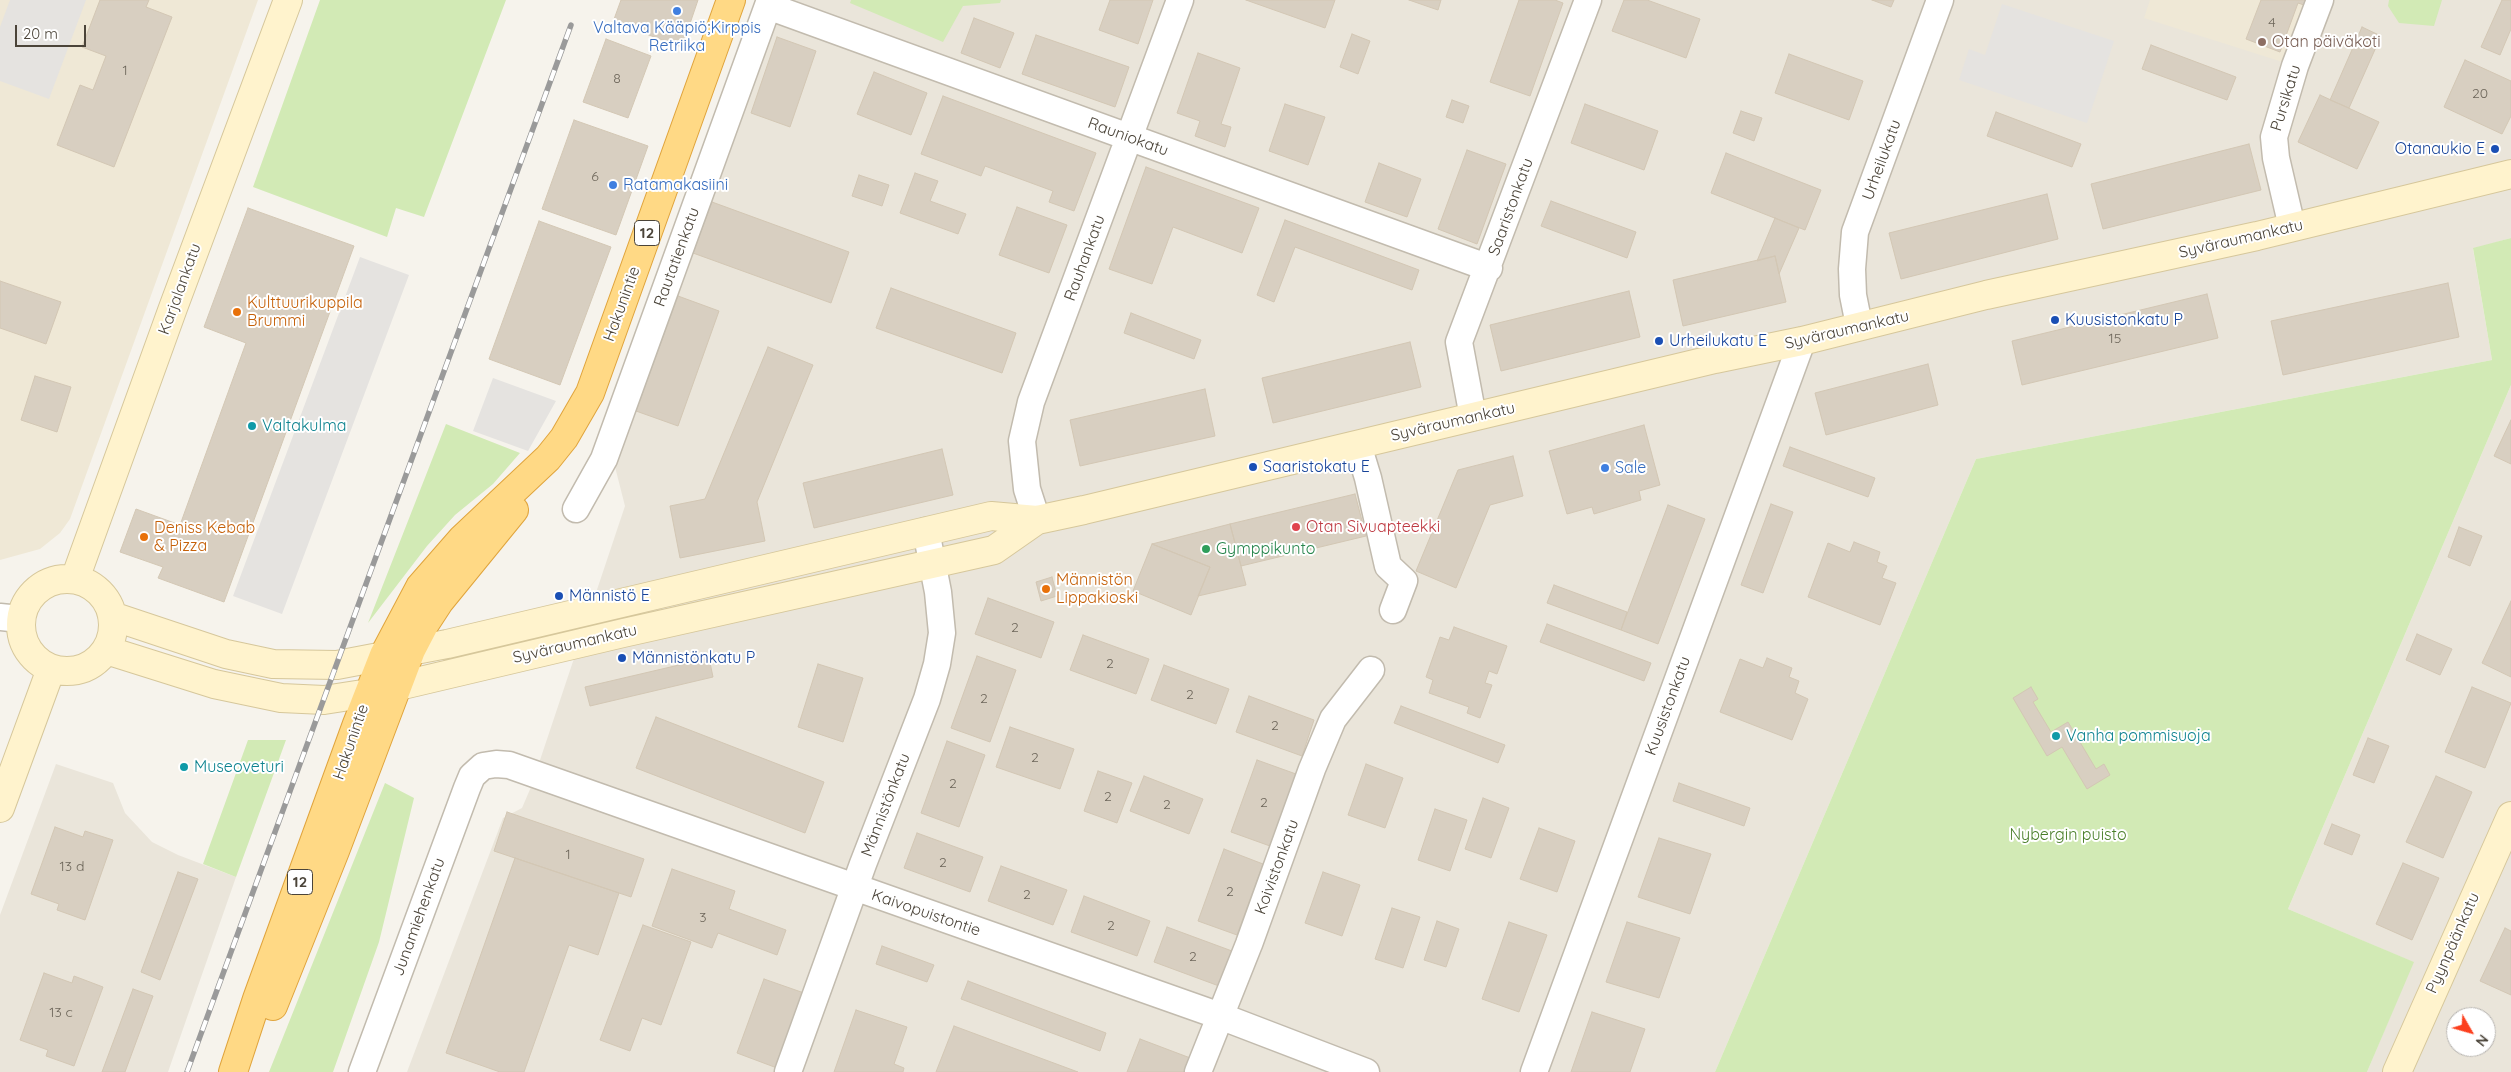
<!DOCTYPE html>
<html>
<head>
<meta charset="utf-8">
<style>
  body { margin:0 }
  #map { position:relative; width:2511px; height:1072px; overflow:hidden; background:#f6f3ec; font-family:Quicksand,sans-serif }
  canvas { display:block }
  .north { position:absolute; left:2446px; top:1007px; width:50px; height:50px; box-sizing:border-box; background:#fff; border:1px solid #b7b4b0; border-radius:50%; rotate:128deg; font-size:14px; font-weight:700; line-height:20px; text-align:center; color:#4b4439 }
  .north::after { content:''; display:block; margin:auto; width:18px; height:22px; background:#fc3f1d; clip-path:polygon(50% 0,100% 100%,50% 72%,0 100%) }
  .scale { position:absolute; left:15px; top:25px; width:71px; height:22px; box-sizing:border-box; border:2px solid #4b4439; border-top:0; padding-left:6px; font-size:15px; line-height:18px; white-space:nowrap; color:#4b4439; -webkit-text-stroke:4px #fff; paint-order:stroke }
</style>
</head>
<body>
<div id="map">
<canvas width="2511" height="1072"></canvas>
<div class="north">N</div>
<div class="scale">20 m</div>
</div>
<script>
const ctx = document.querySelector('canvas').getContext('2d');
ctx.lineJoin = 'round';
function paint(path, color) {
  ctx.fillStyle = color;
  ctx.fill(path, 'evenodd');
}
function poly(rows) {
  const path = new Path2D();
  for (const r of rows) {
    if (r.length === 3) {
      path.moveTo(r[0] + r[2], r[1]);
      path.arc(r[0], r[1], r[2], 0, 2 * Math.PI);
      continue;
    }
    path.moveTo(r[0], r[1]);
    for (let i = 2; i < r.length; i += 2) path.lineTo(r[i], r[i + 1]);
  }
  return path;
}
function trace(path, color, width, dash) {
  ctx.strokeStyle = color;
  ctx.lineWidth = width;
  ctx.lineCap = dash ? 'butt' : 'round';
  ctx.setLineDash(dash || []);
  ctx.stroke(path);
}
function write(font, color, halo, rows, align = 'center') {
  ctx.font = font + ' Quicksand,sans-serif';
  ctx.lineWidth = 4;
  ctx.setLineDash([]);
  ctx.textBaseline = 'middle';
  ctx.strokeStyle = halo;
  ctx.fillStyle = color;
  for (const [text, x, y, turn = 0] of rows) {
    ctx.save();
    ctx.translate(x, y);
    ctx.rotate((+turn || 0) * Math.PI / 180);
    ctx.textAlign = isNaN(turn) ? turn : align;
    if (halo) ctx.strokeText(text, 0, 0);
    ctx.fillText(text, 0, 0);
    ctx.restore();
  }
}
paint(poly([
  [785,0,2511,0,2511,238,2473,249,2492,360,1976,459,1715,1072,407,1072,503,818,522,808,531,787,625,506,614,463],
  [2511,385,2511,1072,2367,1072,2413,962,2288,909],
  [2456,1017,2486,1017,2486,1047,2456,1047],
  [56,764,113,783,125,813,152,842,178,855,236,877,168,1072,0,1072,0,915]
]), '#eae5da');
paint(poly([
  [0,0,258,0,70,519,60,533,40,549,0,560],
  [2150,0,2320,0,2295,66,2144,18]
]), '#efe8d6');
paint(poly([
  [320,0,506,0,424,217,396,208,387,237,253,187],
  [851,0,1001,0,1000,3,963,6,943,42,850,3],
  [2389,0,2442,0,2434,26,2399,23,2388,6],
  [2511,238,2511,385,2288,909,2414,962,2367,1072,1715,1072,1976,459,2492,360,2473,248],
  [446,424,520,453,493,484,455,515,427,546,368,623],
  [248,740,286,740,236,877,203,864],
  [385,783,414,798,379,942,333,1072,269,1072]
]), '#d2eab5');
paint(poly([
  [10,0,86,0,49,99,0,81,0,27],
  [2002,4,2114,41,2087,123,1959,80,1969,49,1985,55],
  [360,257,409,275,282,614,233,596],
  [493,378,556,401,528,451,473,431]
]), '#e5e3e0');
const building = poly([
  [100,0,149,0,146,7,172,17,114,167,57,145,80,85,93,90,106,56,82,47,100,0],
  [621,0,698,0,682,47,613,22,621,0],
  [1110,0,1153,0,1138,44,1099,30,1110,0],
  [1246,0,1335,0,1325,28,1246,0],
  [1409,0,1441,0,1438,10,1409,0],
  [1519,0,1555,0,1563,3,1530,96,1490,82,1519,0],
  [1624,0,1647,0,1700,19,1686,58,1612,31,1624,0],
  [1872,0,1894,0,1891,7,1872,0],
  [2261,0,2310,0,2307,6,2298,3,2280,52,2246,39,2261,0],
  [2502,0,2511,0,2511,29,2500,55,2481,47,2502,0],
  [974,18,1014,33,1000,68,961,53,974,18],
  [2362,27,2381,36,2349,108,2330,100,2362,27],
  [1352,34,1370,41,1358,74,1340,67,1352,34],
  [1036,35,1129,67,1115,107,1022,74,1036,35],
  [777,37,816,51,790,127,751,113,777,37],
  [606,39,651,56,628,118,583,102,606,39],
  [2151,45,2236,77,2227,100,2142,69,2151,45],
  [1198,53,1240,68,1221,124,1231,127,1225,147,1195,136,1200,121,1177,113,1198,53],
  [1789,54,1863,81,1849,120,1775,93,1789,54],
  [2465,60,2511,81,2511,116,2502,134,2444,107,2465,60],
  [874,72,927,93,911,135,857,114,874,72],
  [2320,95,2379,122,2357,169,2298,142,2320,95],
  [943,96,1096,153,1074,211,1049,202,1053,191,985,166,981,176,921,154,943,96],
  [1452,100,1469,106,1463,123,1446,117,1452,100],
  [1285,104,1325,117,1308,165,1269,151,1285,104],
  [1585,104,1658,131,1644,170,1571,143,1585,104],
  [1741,111,1762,118,1754,141,1733,133,1741,111],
  [1996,112,2081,144,2072,167,1987,136,1996,112],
  [574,120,648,146,616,235,542,209,574,120],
  [2249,144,2261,190,2103,229,2091,184,2249,144],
  [1467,150,1506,164,1477,244,1438,229,1467,150],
  [1726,153,1821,190,1805,230,1711,193,1726,153],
  [1379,163,1421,179,1407,217,1365,202,1379,163],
  [1146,167,1259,208,1242,253,1173,227,1152,284,1109,269,1146,167],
  [915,173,938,181,930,201,966,214,958,234,900,213,915,173],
  [859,175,889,185,882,206,852,196,859,175],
  [2047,194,2058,239,1901,279,1889,233,2047,194],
  [1551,201,1636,232,1627,258,1541,226,1551,201],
  [712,202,849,252,831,303,693,253,712,202],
  [1017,207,1067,225,1049,273,999,255,1017,207],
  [248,208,354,246,224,602,158,578,163,567,120,552,136,509,180,525,246,343,204,327,248,208],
  [1775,218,1799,228,1779,274,1775,256,1757,261,1775,218],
  [1285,220,1419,270,1412,290,1295,247,1274,302,1257,295,1285,220],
  [539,221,611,247,560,385,489,359,539,221],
  [1775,256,1786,302,1683,326,1673,280,1775,256],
  [0,281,61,302,46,344,0,328,0,281],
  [2448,283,2459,337,2283,375,2271,321,2448,283],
  [891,288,1016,333,1002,373,876,328,891,288],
  [1629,291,1640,337,1501,371,1490,325,1629,291],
  [2207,294,2218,338,2022,385,2012,341,2207,294],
  [678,296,719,311,678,426,636,411,678,296],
  [1131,313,1201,340,1194,359,1124,333,1131,313],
  [1410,342,1421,387,1273,423,1262,378,1410,342],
  [768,347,813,365,757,502,765,541,680,558,670,506,705,499,768,347],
  [1928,364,1938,405,1826,435,1815,393,1928,364],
  [35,376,71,387,57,432,21,420,35,376],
  [1205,389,1215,436,1080,466,1070,420,1205,389],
  [2511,420,2511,464,2494,456,2511,420],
  [1644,425,1660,485,1639,491,1641,500,1594,514,1592,507,1567,514,1549,451,1644,425],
  [1790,447,1875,478,1868,497,1783,466,1790,447],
  [942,449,953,495,814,528,803,483,942,449],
  [1513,456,1523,496,1490,505,1456,588,1416,571,1458,470,1513,456],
  [1355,494,1366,536,1241,566,1230,524,1355,494],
  [1771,504,1793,512,1763,593,1741,585,1771,504],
  [1668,505,1705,519,1658,644,1621,630,1668,505],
  [1230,524,1246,585,1198,596,1210,567,1152,544,1230,524],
  [2459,527,2482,536,2470,566,2448,557,2459,527],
  [1854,542,1880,552,1877,562,1887,566,1882,578,1896,583,1880,625,1808,597,1828,543,1850,552,1854,542],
  [1152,544,1210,567,1191,615,1133,591,1152,544],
  [1052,577,1057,596,1041,601,1036,582,1052,577],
  [1554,585,1627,612,1621,630,1547,603,1554,585],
  [988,598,1054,622,1041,658,975,634,988,598],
  [2511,601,2511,677,2482,663,2511,601],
  [1547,624,1651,663,1644,681,1540,642,1547,624],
  [1454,627,1507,646,1497,674,1489,671,1485,683,1492,685,1480,718,1467,713,1469,707,1429,693,1433,680,1426,677,1440,637,1449,640,1454,627],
  [2417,634,2452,649,2440,675,2406,660,2417,634],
  [1083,635,1149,659,1136,694,1070,670,1083,635],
  [977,656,1016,670,990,742,951,728,977,656],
  [709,658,713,677,590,706,585,687,709,658],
  [1767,658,1792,668,1789,677,1799,681,1795,693,1808,699,1792,740,1720,712,1740,659,1763,668,1767,658],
  [818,664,863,678,843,742,798,727,818,664],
  [1164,665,1229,689,1216,724,1151,700,1164,665],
  [2031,687,2038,699,2033,702,2051,732,2068,722,2096,769,2104,764,2110,775,2087,789,2062,747,2047,756,2013,698,2031,687],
  [2472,687,2511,703,2485,768,2445,752,2472,687],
  [1249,696,1314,720,1302,756,1236,732,1249,696],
  [1401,706,1505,745,1498,763,1394,723,1401,706],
  [656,717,824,782,805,833,636,768,656,717],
  [1010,727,1074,749,1060,789,996,767,1010,727],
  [2368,738,2389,746,2374,783,2353,775,2368,738],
  [947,741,985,755,959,827,921,813,947,741],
  [1257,760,1296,774,1270,846,1231,832,1257,760],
  [1366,764,1403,778,1385,828,1348,815,1366,764],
  [1098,771,1132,783,1117,823,1084,811,1098,771],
  [1144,776,1203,799,1189,834,1130,811,1144,776],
  [2436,776,2472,792,2443,858,2406,842,2436,776],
  [1679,783,1750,808,1744,826,1673,801,1679,783],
  [1483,798,1509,808,1491,858,1465,849,1483,798],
  [1435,809,1467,820,1450,871,1418,860,1435,809],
  [507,812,644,859,631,897,494,851,507,812],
  [2332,824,2360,835,2352,855,2324,844,2332,824],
  [55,827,83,837,85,831,113,840,85,920,57,910,59,904,31,894,55,827],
  [1539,828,1575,841,1557,892,1520,879,1539,828],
  [917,833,983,857,970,892,904,868,917,833],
  [1659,838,1711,854,1690,914,1638,897,1659,838],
  [1224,849,1263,864,1237,935,1198,921,1224,849],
  [515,858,619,893,598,955,569,945,524,1072,500,1072,446,1053,515,858],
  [2403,863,2439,878,2412,940,2376,924,2403,863],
  [1001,866,1067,890,1053,925,988,901,1001,866],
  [672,869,735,891,729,909,786,930,777,955,718,933,712,948,652,926,672,869],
  [178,872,198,879,160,980,141,972,178,872],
  [1323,872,1360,885,1342,936,1305,923,1323,872],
  [1084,896,1150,921,1137,956,1071,932,1084,896],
  [1392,908,1420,917,1403,968,1375,959,1392,908],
  [1437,921,1459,929,1446,967,1424,960,1437,921],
  [1509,922,1547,935,1519,1012,1482,999,1509,922],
  [1627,922,1680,938,1659,998,1606,982,1627,922],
  [643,925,691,942,661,1025,642,1018,630,1051,600,1040,643,925],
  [1167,927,1232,951,1219,986,1154,962,1167,927],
  [2505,928,2511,931,2511,995,2480,981,2505,928],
  [882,946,934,965,927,982,876,964,882,946],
  [44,973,72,983,74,976,103,987,74,1066,46,1056,48,1050,20,1040,44,973],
  [764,979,804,993,777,1068,737,1053,764,979],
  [968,981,1106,1033,1100,1051,961,999,968,981],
  [133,989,153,996,125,1072,102,1072,133,989],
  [856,1010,907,1027,894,1064,904,1068,903,1072,834,1072,856,1010],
  [1592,1012,1645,1029,1630,1072,1571,1072,1592,1012],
  [954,1026,1078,1072,936,1072,954,1026],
  [1140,1039,1193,1059,1188,1072,1127,1072,1140,1039]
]);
paint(building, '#d8cfc1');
trace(building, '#d3c7b4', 1);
const minor = poly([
  [768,6,1489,268],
  [2292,227,2276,158,2274,137,2295,66,2320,0],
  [1859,325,1853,295,1852,269,1855,232,1940,0],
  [1473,417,1459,342,1588,0],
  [1358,445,1368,478,1388,566,1404,581,1393,610],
  [576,509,604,459,770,0],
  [1037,520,1027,489,1022,441,1031,402,1180,0],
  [0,617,20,619],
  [362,1072,467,788,472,776,483,766,496,764,509,765,1220,1016,1366,1072],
  [788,1072,863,864,927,699,937,664,942,633,938,592,926,531],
  [1198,1072,1249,944,1312,769,1333,719,1371,670],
  [1534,1072,1802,341]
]);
const secondary = poly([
  [67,625,46],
  [75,579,173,308,288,0],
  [112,616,226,654,273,664,337,665,447,644,991,516,1037,520,1084,510,1715,359,1802,341,1986,295,2257,236,2511,174],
  [106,650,214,684,281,698,324,700,369,693,623,633,994,550,1037,520],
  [0,808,51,669],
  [2397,1072,2511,816]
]);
const trunk = poly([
  [273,1006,335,851,411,650,424,625,439,602,514,510],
  [233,1072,257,999,357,724,384,655,420,587,462,539,548,458,564,438,590,393,731,0]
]);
trace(minor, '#c2bbae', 29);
trace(secondary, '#d6c79b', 30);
trace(trunk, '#e0a43c', 30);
trace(minor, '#fff', 26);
trace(secondary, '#fff3cd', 28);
trace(trunk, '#ffd985', 28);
const rail = poly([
  [187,1072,571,25]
]);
trace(rail, '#9a9a9a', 5.5);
trace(rail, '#fff', 4, [11]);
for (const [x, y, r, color] of [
  [677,11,5,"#3f7fe0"],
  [2262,42,5,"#8d6e63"],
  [2495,149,5,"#1a4fb4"],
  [613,185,5,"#3f7fe0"],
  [237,312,5,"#e8710a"],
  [2055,320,5,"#1a4fb4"],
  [1659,341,5,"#1a4fb4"],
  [252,426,5,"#0f9aa8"],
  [1253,467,5,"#1a4fb4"],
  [1605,468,5,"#3f7fe0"],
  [1296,527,5,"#e0444e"],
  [144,537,5,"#e8710a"],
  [1206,549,5,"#2e9e5b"],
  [1046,589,5,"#e8710a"],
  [559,596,5,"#1a4fb4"],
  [622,658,5,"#1a4fb4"],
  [2056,736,5,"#0f9aa8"],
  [184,767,5,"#0f9aa8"]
]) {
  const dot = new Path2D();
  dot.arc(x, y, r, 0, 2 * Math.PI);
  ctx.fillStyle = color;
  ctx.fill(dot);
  trace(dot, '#fff', 2);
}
write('14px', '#6e675b', null, [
  ["4",2272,23],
  ["1",125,71],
  ["8",617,79],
  ["20",2480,94],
  ["6",595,177],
  ["15",2115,339],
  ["2",1015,628],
  ["2",1110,664],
  ["2",1190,695],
  ["2",984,699],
  ["2",1275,726],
  ["2",1035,758],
  ["2",953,784],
  ["2",1108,797],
  ["2",1264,803],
  ["2",1167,805],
  ["1",568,855],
  ["2",943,863],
  ["13 d",72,867],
  ["2",1230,892],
  ["2",1027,895],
  ["3",703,918],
  ["2",1111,926],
  ["2",1193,957],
  ["13 c",61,1013]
]);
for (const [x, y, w] of [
  [647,233,25],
  [300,882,25]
]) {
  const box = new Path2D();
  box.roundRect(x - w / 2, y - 12.5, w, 25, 4);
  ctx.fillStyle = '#fff';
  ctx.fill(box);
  trace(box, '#4b4439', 1);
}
write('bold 15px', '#4b4439', null, [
  ["12",647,233],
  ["12",300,882]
]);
write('16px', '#366cbe', '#fff', [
  ["Valtava Kääpiö;Kirppis",677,28,"center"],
  ["Retriika",677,46,"center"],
  ["Ratamakasiini",623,185],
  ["Sale",1615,468]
], 'left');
write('16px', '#785e54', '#fff', [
  ["Otan päiväkoti",2272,42]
], 'left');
write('16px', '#4b4439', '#fff', [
  ["Pursikatu",2286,98,-73],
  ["Rauniokatu",1128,137,20],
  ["Urheilukatu",1882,160,-70],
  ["Saaristonkatu",1511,207,-70],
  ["Syväraumankatu",2241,239,-13],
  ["Rautatienkatu",677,257,-70],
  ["Rauhankatu",1085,258,-70],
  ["Karjalankatu",180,289,-70],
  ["Hakunintie",622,304,-70],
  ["Syväraumankatu",1847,330,-13],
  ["Syväraumankatu",1453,422,-13],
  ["Syväraumankatu",575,644,-13],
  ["Kuusistonkatu",1668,706,-70],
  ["Hakunintie",351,742,-71],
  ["Männistönkatu",886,805,-69],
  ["Koivistonkatu",1277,867,-70],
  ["Kaivopuistontie",926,913,19],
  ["Junamiehenkatu",419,917,-70],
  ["Pyynpäänkatu",2453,943,-66]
]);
write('16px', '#164399', '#fff', [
  ["Otanaukio E",2485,149,"right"],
  ["Kuusistonkatu P",2065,320],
  ["Urheilukatu E",1669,341],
  ["Saaristokatu E",1263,467],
  ["Männistö E",569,596],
  ["Männistönkatu P",632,658]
], 'left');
write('16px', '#c56008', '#fff', [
  ["Kulttuurikuppila",247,303],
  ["Brummi",247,321],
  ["Deniss Kebab",154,528],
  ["& Pizza",154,546],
  ["Männistön",1056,580],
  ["Lippakioski",1056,598]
], 'left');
write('16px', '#0d838f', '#fff', [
  ["Valtakulma",262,426],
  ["Vanha pommisuoja",2066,736],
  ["Museoveturi",194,767]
], 'left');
write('16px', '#be3a42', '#fff', [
  ["Otan Sivuapteekki",1306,527]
], 'left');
write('16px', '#27864d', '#fff', [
  ["Gymppikunto",1216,549]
], 'left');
write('16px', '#4a7f2a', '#fff', [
  ["Nybergin puisto",2068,835]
]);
</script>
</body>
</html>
